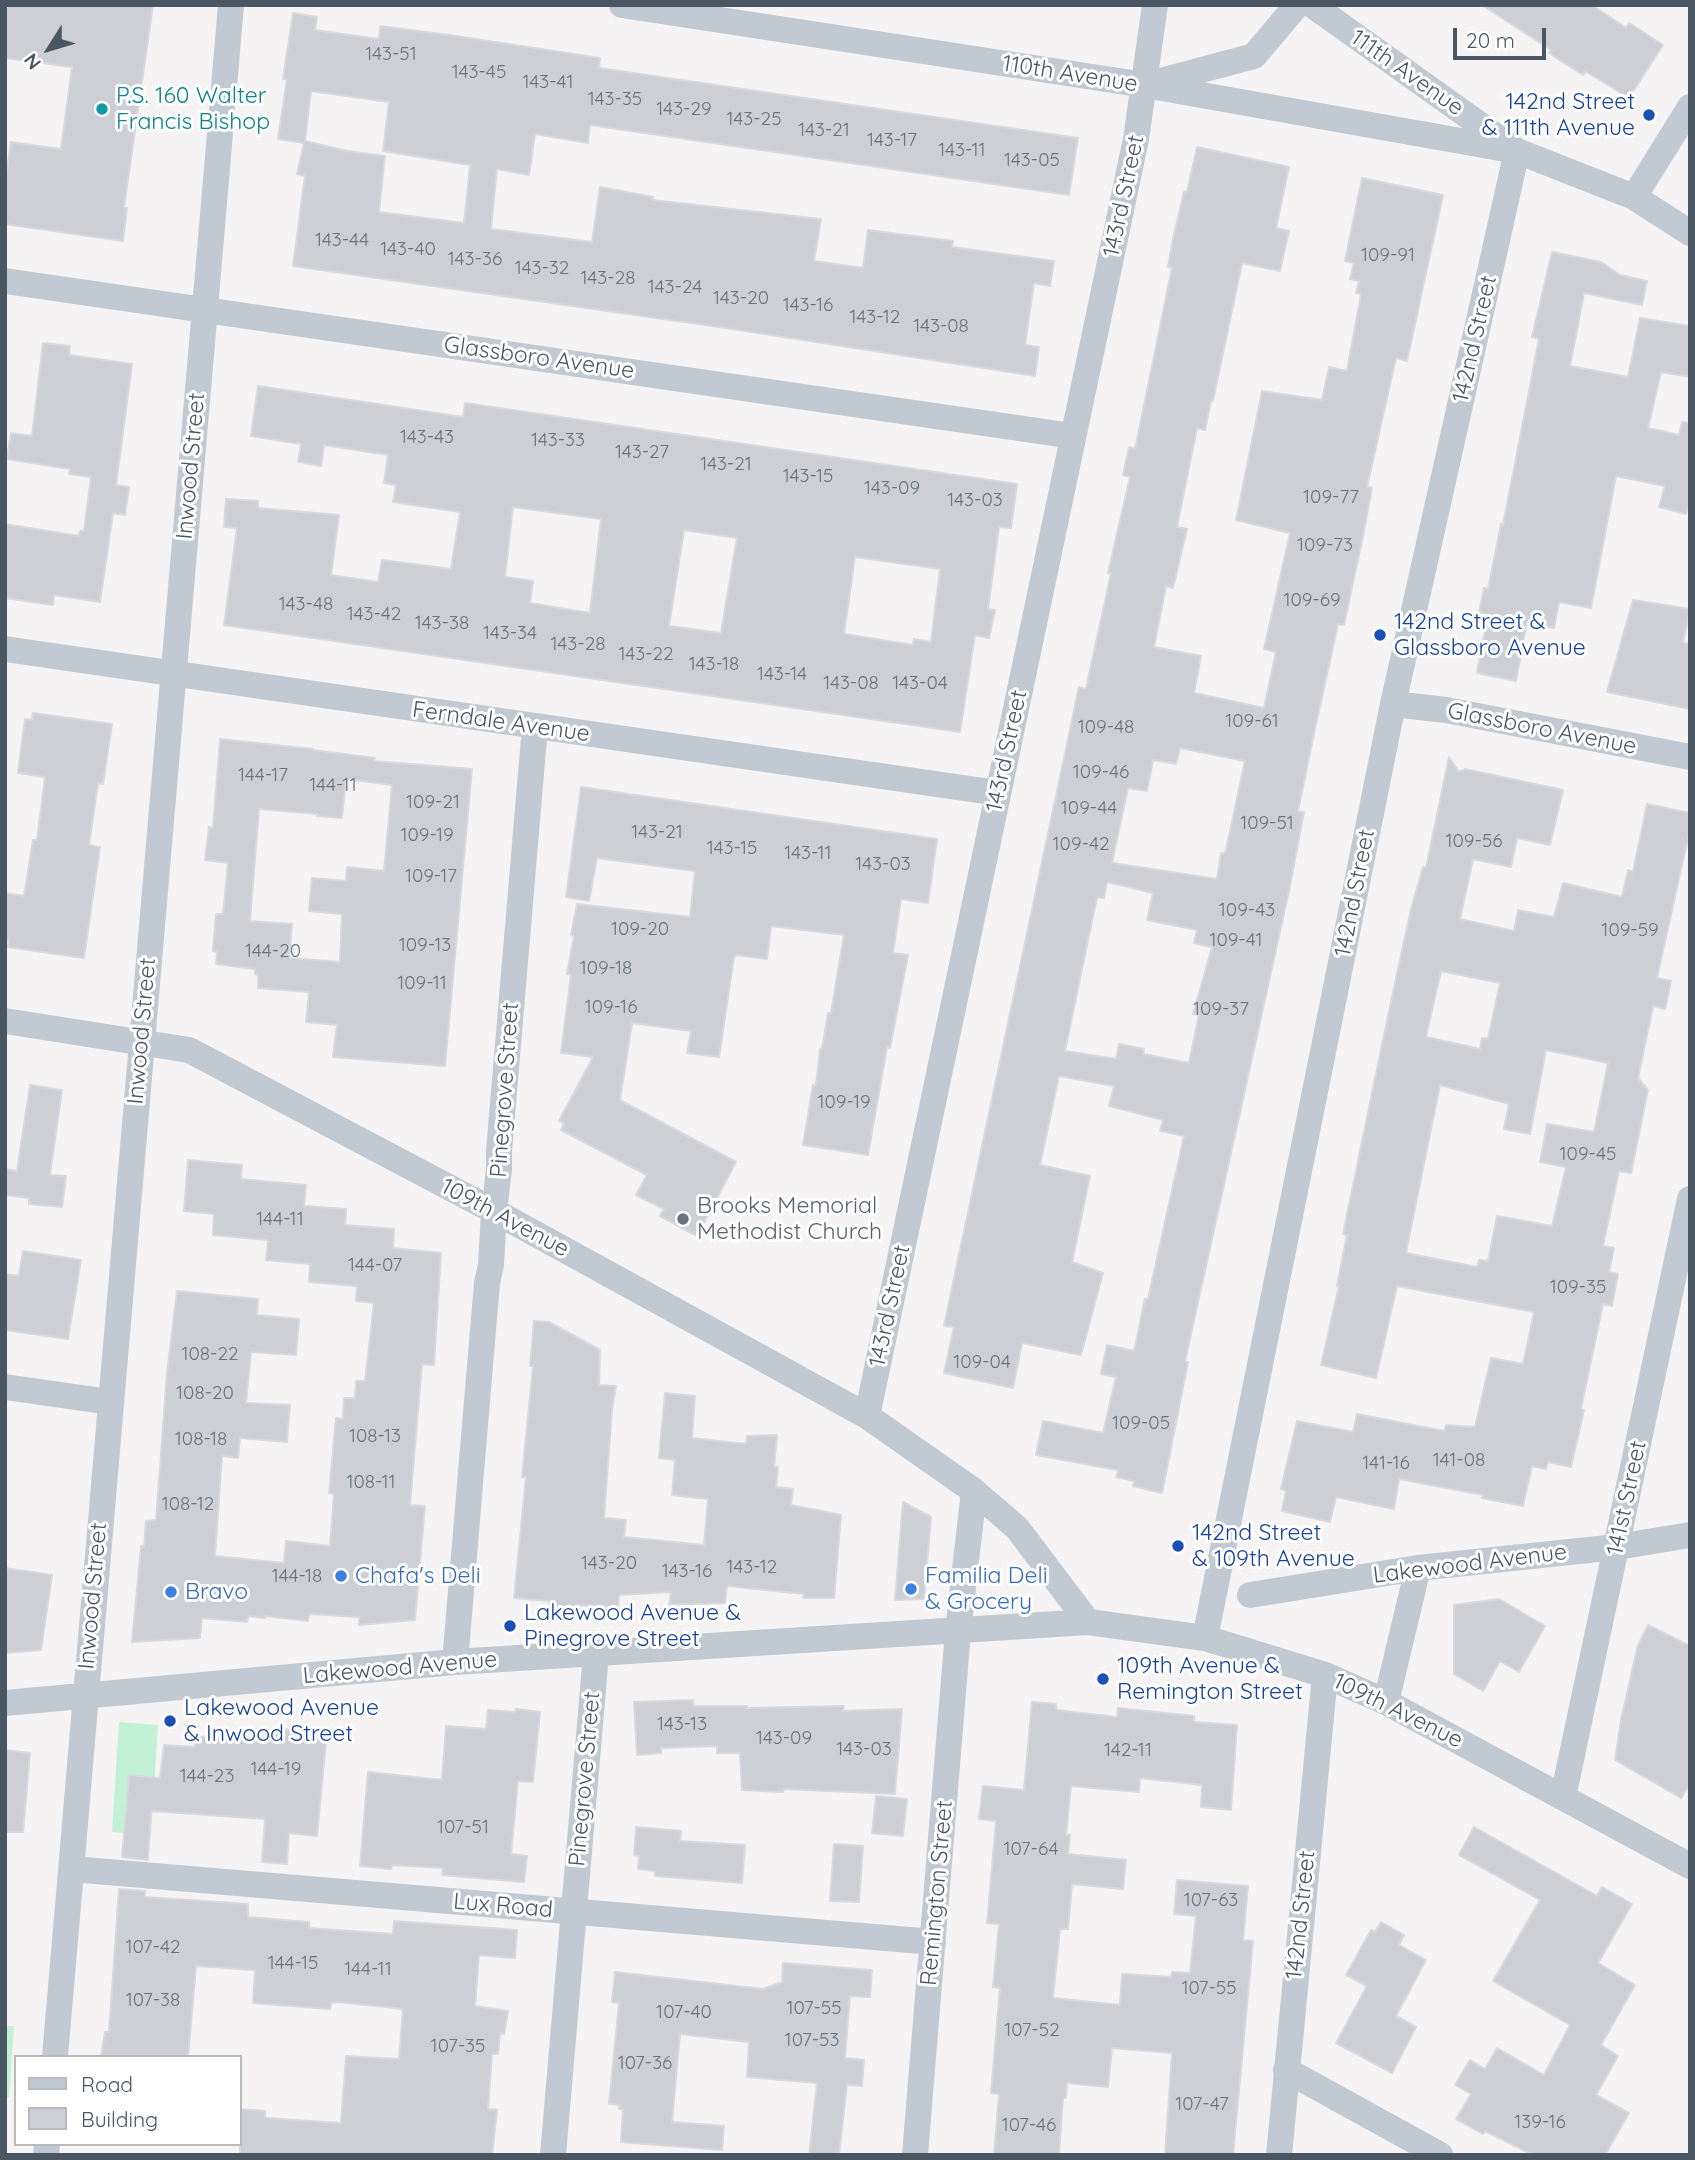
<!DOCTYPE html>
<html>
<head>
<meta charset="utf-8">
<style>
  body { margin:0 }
  #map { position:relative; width:1695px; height:2160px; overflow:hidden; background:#f5f3f3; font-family:Quicksand,sans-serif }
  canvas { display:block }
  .frame { position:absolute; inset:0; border:7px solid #4a5661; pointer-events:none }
  .legend { position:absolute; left:14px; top:2055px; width:228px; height:91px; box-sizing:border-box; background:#fff; border:2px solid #b7bbc0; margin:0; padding:9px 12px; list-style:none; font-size:21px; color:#4a5661 }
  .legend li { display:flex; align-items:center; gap:14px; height:35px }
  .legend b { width:35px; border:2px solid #b7bbc0 }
  .north { position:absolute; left:14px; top:14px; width:70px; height:70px; -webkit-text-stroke:5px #fff; paint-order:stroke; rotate:233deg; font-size:19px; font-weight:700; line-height:28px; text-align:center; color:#4a5661 }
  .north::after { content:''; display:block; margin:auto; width:24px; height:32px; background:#4a5661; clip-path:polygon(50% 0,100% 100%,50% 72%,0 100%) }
  .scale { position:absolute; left:1453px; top:28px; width:93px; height:32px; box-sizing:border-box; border:4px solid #4a5661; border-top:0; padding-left:9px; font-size:21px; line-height:24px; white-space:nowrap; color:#4a5661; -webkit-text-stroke:5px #fff; paint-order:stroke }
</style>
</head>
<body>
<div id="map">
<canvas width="1695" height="2160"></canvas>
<div class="frame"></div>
<ul class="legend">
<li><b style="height:9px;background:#c1cad2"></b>Road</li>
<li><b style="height:19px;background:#cdcfd5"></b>Building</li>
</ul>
<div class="north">N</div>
<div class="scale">20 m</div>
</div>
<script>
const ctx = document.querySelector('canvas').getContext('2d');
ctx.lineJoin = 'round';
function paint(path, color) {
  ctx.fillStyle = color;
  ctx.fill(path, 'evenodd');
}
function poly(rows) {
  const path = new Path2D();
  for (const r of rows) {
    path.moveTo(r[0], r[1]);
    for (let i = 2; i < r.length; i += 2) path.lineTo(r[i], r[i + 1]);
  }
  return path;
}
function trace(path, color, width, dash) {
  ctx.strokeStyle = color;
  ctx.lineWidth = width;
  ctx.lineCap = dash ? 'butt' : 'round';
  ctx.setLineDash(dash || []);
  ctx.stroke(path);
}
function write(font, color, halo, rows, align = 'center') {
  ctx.font = font + ' Quicksand,sans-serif';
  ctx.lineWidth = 6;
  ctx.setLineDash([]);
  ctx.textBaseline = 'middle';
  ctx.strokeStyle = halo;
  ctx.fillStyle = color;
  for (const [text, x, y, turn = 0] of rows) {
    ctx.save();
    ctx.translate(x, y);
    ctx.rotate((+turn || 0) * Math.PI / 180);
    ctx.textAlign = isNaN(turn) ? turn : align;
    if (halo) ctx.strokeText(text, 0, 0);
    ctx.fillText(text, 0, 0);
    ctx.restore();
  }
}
paint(poly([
  [119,1722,158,1725,151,1835,112,1832],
  [5,2026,14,2026,9,2097,5,2097]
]), '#c3f1d5');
const building = poly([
  [5,5,153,5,124,207,127,208,123,241,5,224,5,184,11,142,61,149,72,67,5,58,5,5],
  [1482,5,1592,5,1626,28,1629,23,1663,45,1629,98,1585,71,1583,75,1549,53,1551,50,1482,5],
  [293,13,317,17,315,30,379,39,380,26,449,35,600,58,599,68,1078,138,1069,195,590,125,588,143,535,134,529,175,497,169,491,229,592,242,600,187,653,197,652,200,821,219,814,261,863,268,868,230,953,241,952,247,1054,261,1050,286,1034,283,1025,345,1039,347,1035,376,726,328,293,266,305,176,297,174,304,143,278,139,287,79,283,79,293,13],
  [311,91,389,102,383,151,470,165,464,223,379,212,385,156,347,151,305,141,311,91],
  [1197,147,1289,167,1276,228,1289,231,1280,271,1242,263,1213,401,1211,401,1205,430,1197,428,1177,527,1187,529,1173,588,1166,586,1154,647,1201,656,1194,693,1264,708,1276,652,1264,649,1290,533,1236,520,1262,391,1322,400,1329,367,1347,371,1361,294,1356,293,1359,281,1350,279,1354,263,1345,261,1362,178,1443,195,1407,361,1396,358,1367,487,1372,488,1363,536,1344,625,1338,624,1313,738,1298,811,1304,812,1289,891,1185,1361,1188,1362,1162,1493,1133,1486,1134,1481,1116,1477,1118,1470,1036,1455,1043,1421,1103,1433,1116,1377,1101,1374,1107,1345,1134,1351,1145,1299,1148,1299,1184,1136,1160,1131,1163,1120,1109,1106,1114,1086,1059,1076,1040,1165,1090,1176,1072,1262,1103,1273,1081,1355,1022,1343,1013,1388,944,1373,954,1327,944,1326,1079,687,1086,689,1111,573,1108,573,1130,477,1123,475,1129,447,1135,449,1172,268,1168,267,1173,239,1184,192,1187,192,1197,147],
  [1180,748,1245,761,1225,854,1221,853,1217,879,1112,863,1128,788,1147,791,1153,760,1176,764,1180,748],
  [1107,882,1153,893,1147,920,1197,930,1194,943,1212,947,1193,1014,1199,1015,1189,1063,1143,1054,1144,1049,1119,1044,1116,1059,1065,1051,1097,897,1104,898,1107,882],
  [1552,252,1601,262,1620,275,1647,281,1642,305,1584,293,1570,366,1628,377,1640,318,1690,326,1690,377,1661,372,1648,428,1679,435,1682,422,1690,423,1690,501,1686,514,1659,507,1665,486,1616,476,1591,608,1559,602,1554,628,1527,622,1516,681,1477,673,1488,615,1479,613,1484,588,1488,589,1501,524,1503,525,1539,339,1532,337,1552,252],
  [43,343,70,346,69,355,132,364,116,485,129,487,125,515,113,513,100,602,54,595,53,605,5,598,5,524,79,536,80,531,84,531,91,477,69,474,70,469,7,459,11,433,32,436,43,343],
  [258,386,463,417,465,403,1017,484,1011,528,999,527,988,609,995,610,989,638,975,635,960,732,224,625,237,528,224,527,226,499,258,501,258,508,339,515,331,575,378,582,382,560,451,569,460,512,393,502,396,485,384,483,388,455,324,445,321,466,298,462,301,444,251,436,258,386],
  [513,507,601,519,590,613,530,603,533,581,505,577,513,507],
  [684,530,737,538,721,633,669,626,684,530],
  [855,557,940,569,931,642,914,639,913,645,844,634,855,557],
  [1633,600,1690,609,1683,643,1690,644,1690,709,1607,692,1633,600],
  [33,713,112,724,103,784,98,783,89,845,100,847,84,958,8,947,9,940,5,940,5,893,24,896,33,840,37,840,45,777,18,773,25,719,32,720,33,713],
  [220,739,313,749,313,750,375,758,374,761,472,769,445,1066,333,1057,337,1025,306,1022,309,992,258,988,258,975,255,974,255,969,216,964,217,952,213,951,216,914,223,914,228,863,205,860,209,827,213,828,220,739],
  [346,779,392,785,384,871,347,867,346,881,312,878,309,911,342,914,340,962,289,958,292,924,250,921,259,809,318,814,317,816,342,818,346,779],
  [1449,757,1459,772,1465,769,1563,790,1550,845,1517,838,1511,867,1473,859,1460,919,1514,931,1518,910,1554,917,1563,883,1622,897,1628,870,1633,872,1647,804,1690,813,1690,829,1657,978,1671,981,1665,1009,1653,1006,1638,1078,1648,1090,1631,1173,1619,1171,1603,1246,1614,1248,1609,1272,1618,1274,1612,1306,1603,1304,1581,1409,1584,1410,1571,1467,1548,1462,1546,1469,1532,1466,1523,1506,1482,1498,1483,1495,1399,1479,1394,1509,1336,1497,1330,1522,1282,1511,1286,1491,1281,1489,1297,1421,1353,1432,1357,1414,1444,1431,1446,1425,1475,1427,1491,1358,1523,1364,1534,1312,1397,1286,1376,1378,1321,1365,1339,1286,1337,1286,1347,1235,1343,1234,1389,1011,1411,909,1423,867,1426,868,1449,757],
  [1441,971,1500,983,1488,1039,1482,1038,1480,1049,1426,1037,1441,971],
  [1546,1050,1608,1063,1594,1132,1547,1124,1540,1162,1566,1167,1552,1226,1497,1216,1488,1261,1479,1260,1477,1267,1406,1253,1440,1085,1509,1104,1504,1129,1530,1134,1546,1050],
  [581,787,937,839,928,903,901,899,893,953,908,955,890,1048,887,1047,868,1155,803,1145,813,1085,816,1085,820,1049,822,1049,828,1013,831,1013,844,935,771,926,767,959,737,955,734,957,719,1057,687,1053,691,1031,632,1023,620,1100,736,1162,697,1236,660,1216,664,1209,636,1195,647,1175,561,1130,564,1123,559,1121,593,1057,561,1053,571,975,567,974,574,936,571,935,577,904,690,917,695,871,597,858,589,901,566,897,581,787],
  [30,1085,62,1090,50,1175,66,1176,62,1207,29,1204,29,1198,5,1195,5,1169,17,1171,30,1085],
  [188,1160,242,1165,241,1179,306,1185,304,1206,346,1209,345,1225,394,1229,393,1248,441,1253,434,1365,422,1364,410,1505,425,1506,415,1620,359,1625,359,1617,309,1614,308,1621,265,1616,265,1618,248,1616,247,1622,202,1618,200,1638,132,1642,141,1546,144,1546,146,1521,156,1520,167,1373,177,1291,258,1299,257,1315,299,1319,296,1355,251,1352,246,1403,290,1405,287,1442,240,1438,238,1458,222,1456,215,1556,284,1563,286,1541,330,1546,334,1494,329,1493,336,1418,343,1419,344,1398,355,1398,356,1381,365,1381,374,1303,356,1301,357,1286,309,1282,310,1264,266,1260,268,1240,213,1235,214,1214,184,1211,188,1160],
  [23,1251,81,1260,68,1339,5,1330,5,1274,19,1276,23,1251],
  [534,1321,549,1322,600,1350,599,1385,616,1386,612,1410,604,1518,626,1520,624,1537,704,1545,708,1499,672,1495,675,1460,659,1458,665,1393,695,1396,692,1438,746,1444,747,1436,777,1435,774,1467,778,1467,776,1487,793,1489,791,1505,841,1515,834,1598,803,1598,804,1594,727,1586,725,1603,669,1605,671,1592,619,1595,618,1608,578,1605,577,1612,548,1609,549,1601,514,1598,526,1477,522,1477,533,1366,530,1366,534,1321],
  [903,1502,931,1517,924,1599,895,1600,903,1502],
  [5,1568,52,1575,41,1650,5,1653,5,1568],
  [1499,1599,1545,1626,1519,1672,1500,1661,1483,1691,1454,1674,1454,1605,1499,1599],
  [1648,1625,1690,1646,1690,1783,1681,1798,1615,1760,1621,1720,1638,1645,1648,1625],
  [693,1700,694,1706,747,1706,747,1708,844,1706,843,1711,902,1709,895,1794,784,1789,783,1792,742,1790,740,1753,717,1753,717,1746,661,1748,661,1753,637,1755,634,1702,693,1700],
  [1032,1702,1056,1704,1056,1710,1117,1717,1118,1708,1194,1716,1194,1722,1237,1725,1231,1810,1201,1807,1202,1785,1140,1778,1139,1792,1071,1786,1066,1835,1070,1835,1068,1854,1126,1860,1123,1889,1072,1884,1068,1929,1060,1929,1053,1998,1120,2005,1122,1974,1171,1977,1172,1972,1190,1973,1196,1916,1174,1914,1177,1880,1248,1886,1243,1940,1253,1941,1233,2155,1165,2155,1172,2053,1112,2048,1108,2087,1067,2083,1066,2098,1063,2098,1059,2155,994,2155,999,2094,991,2093,1000,1988,993,1987,999,1924,987,1923,996,1821,979,1819,983,1786,1024,1790,1032,1702],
  [516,1709,540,1712,533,1782,518,1781,511,1854,527,1856,524,1882,442,1875,443,1868,392,1865,391,1869,360,1866,368,1772,442,1780,446,1726,486,1729,488,1710,516,1712,516,1709],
  [274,1728,327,1732,317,1836,289,1833,287,1864,262,1862,265,1819,151,1811,148,1860,122,1857,129,1775,160,1778,164,1745,195,1747,196,1736,264,1742,265,1735,273,1736,274,1728],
  [5,1750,30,1753,23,1832,5,1832,5,1750],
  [876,1796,907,1799,903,1836,872,1833,876,1796],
  [636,1827,681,1831,680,1841,745,1845,742,1883,655,1876,655,1871,638,1869,639,1856,634,1855,636,1827],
  [1474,1827,1597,1896,1602,1887,1632,1904,1598,1963,1635,1985,1601,2045,1618,2056,1596,2095,1629,2113,1605,2155,1533,2155,1485,2131,1483,2134,1456,2119,1471,2094,1455,2085,1470,2060,1485,2069,1497,2048,1544,2075,1570,2025,1493,1981,1540,1900,1459,1855,1474,1827],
  [834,1844,863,1846,859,1902,830,1901,834,1844],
  [119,1889,145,1891,145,1897,248,1904,248,1917,309,1922,309,1928,393,1934,394,1921,517,1930,515,1958,479,1955,475,2006,508,2011,504,2034,500,2033,498,2054,492,2054,488,2109,497,2110,492,2155,240,2155,240,2109,265,2111,265,2118,341,2123,346,2056,399,2059,403,2009,338,2002,331,2003,330,2009,253,2003,255,1970,196,1966,188,2057,101,2057,105,2032,109,2032,119,1889],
  [1381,1922,1404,1935,1399,1945,1426,1960,1396,2016,1416,2027,1392,2073,1336,2043,1367,1986,1346,1975,1371,1930,1375,1932,1381,1922],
  [783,1963,872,1970,870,1997,850,1996,845,2058,864,2060,862,2086,847,2085,839,2155,809,2155,817,2083,747,2077,749,2042,680,2034,672,2122,724,2126,722,2150,621,2142,623,2109,619,2109,620,2105,609,2104,619,2003,612,2002,615,1972,763,1989,782,1982,783,1963]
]);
paint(building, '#cdcfd5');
trace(building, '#d7d9de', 2);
trace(poly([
  [622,5,1145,85,1517,151],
  [1312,5,1517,151,1634,197,1690,233],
  [1153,83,1254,56,1297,5],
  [1634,197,1690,107],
  [5,281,1073,436],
  [5,649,998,793],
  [1393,704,1446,710,1690,757],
  [5,1021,189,1050,494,1211,867,1416,974,1491,1017,1528,1088,1622],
  [5,1387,110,1402],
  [867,1416,1136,139,1155,5],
  [1250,1595,1418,1568,1617,1547,1690,1535],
  [1205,1638,1393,704,1517,151],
  [455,1662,487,1283,491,1265,494,1211,499,1170,499,1151,535,726],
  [1386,1702,1418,1568],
  [5,1703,455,1662,1088,1622,1205,1638,1325,1675,1386,1702,1690,1866],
  [1563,1797,1690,1199],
  [72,1869,933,1942],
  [55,2057,231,5],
  [1286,2070,1440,2155],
  [46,2155,47,2144],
  [553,2155,596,1654],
  [915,2155,958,1631,974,1491],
  [1279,2155,1325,1675]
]), '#c1cad2', 26);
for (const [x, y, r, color] of [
  [102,109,7,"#0f9aa8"],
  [1649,115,7,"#1a4fb4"],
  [1380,635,7,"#1a4fb4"],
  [683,1219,7,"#6b7280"],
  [1178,1546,7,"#1a4fb4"],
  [341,1576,7,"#3f7fe0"],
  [911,1589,7,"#3f7fe0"],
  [171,1592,7,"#3f7fe0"],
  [510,1626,7,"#1a4fb4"],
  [1103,1679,7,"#1a4fb4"],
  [170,1721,7,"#1a4fb4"]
]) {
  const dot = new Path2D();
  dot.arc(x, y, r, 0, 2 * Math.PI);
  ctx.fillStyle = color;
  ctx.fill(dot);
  trace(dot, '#fff', 2.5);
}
write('19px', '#6b747e', null, [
  ["143-51",391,54],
  ["143-45",479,72],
  ["143-41",548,82],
  ["143-35",615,99],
  ["143-29",684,109],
  ["143-25",754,119],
  ["143-21",824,130],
  ["143-17",892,140],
  ["143-11",962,150],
  ["143-05",1032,160],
  ["143-44",342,240],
  ["143-40",408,249],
  ["109-91",1388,255],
  ["143-36",475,259],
  ["143-32",542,268],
  ["143-28",608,278],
  ["143-24",675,287],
  ["143-20",741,298],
  ["143-16",808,305],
  ["143-12",875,317],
  ["143-08",941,326],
  ["143-43",427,437],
  ["143-33",558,440],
  ["143-27",642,452],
  ["143-21",726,464],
  ["143-15",808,476],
  ["143-09",892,488],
  ["109-77",1331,497],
  ["143-03",975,500],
  ["109-73",1325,545],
  ["109-69",1312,600],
  ["143-48",306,604],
  ["143-42",374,614],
  ["143-38",442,623],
  ["143-34",510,633],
  ["143-28",578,644],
  ["143-22",646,654],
  ["143-18",714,664],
  ["143-14",782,674],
  ["143-08",851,683],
  ["143-04",920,683],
  ["109-61",1252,721],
  ["109-48",1106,727],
  ["109-46",1101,772],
  ["144-17",263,775],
  ["144-11",333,785],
  ["109-21",433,802],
  ["109-44",1089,808],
  ["109-51",1267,823],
  ["143-21",657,832],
  ["109-19",427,835],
  ["109-56",1474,841],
  ["109-42",1081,844],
  ["143-15",732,848],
  ["143-11",808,853],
  ["143-03",883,864],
  ["109-17",431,876],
  ["109-43",1247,910],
  ["109-20",640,929],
  ["109-59",1630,930],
  ["109-41",1236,940],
  ["109-13",425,945],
  ["144-20",273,951],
  ["109-18",606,968],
  ["109-11",422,983],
  ["109-16",611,1007],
  ["109-37",1221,1009],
  ["109-19",844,1102],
  ["109-45",1588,1154],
  ["144-11",280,1219],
  ["144-07",375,1265],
  ["109-35",1578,1287],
  ["108-22",210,1354],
  ["109-04",982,1362],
  ["108-20",205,1393],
  ["109-05",1141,1423],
  ["108-13",375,1436],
  ["108-18",201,1439],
  ["141-08",1459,1460],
  ["141-16",1386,1463],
  ["108-11",371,1482],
  ["108-12",188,1504],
  ["143-20",609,1563],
  ["143-12",752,1567],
  ["143-16",687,1571],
  ["144-18",297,1576],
  ["143-13",682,1724],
  ["143-09",784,1738],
  ["143-03",864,1749],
  ["142-11",1128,1750],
  ["144-19",276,1769],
  ["144-23",207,1776],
  ["107-51",463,1827],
  ["107-64",1031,1849],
  ["107-63",1211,1900],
  ["107-42",153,1947],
  ["144-15",293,1963],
  ["144-11",368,1969],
  ["107-55",1209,1988],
  ["107-38",153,2000],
  ["107-55",814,2008],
  ["107-40",684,2012],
  ["107-52",1032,2030],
  ["107-53",812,2040],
  ["107-35",458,2046],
  ["107-36",645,2063],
  ["107-47",1202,2104],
  ["139-16",1540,2122],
  ["107-46",1029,2125]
]);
write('23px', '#4a5661', '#fff', [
  ["111th Avenue",1407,73,35],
  ["110th Avenue",1070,74,9],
  ["143rd Street",1124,196,-78],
  ["142nd Street",1475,339,-77],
  ["Glassboro Avenue",539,358,8],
  ["Inwood Street",191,466,-85],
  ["Ferndale Avenue",501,722,8],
  ["Glassboro Avenue",1542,729,11],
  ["143rd Street",1007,751,-78],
  ["142nd Street",1355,893,-79],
  ["Inwood Street",142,1031,-85],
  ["Pinegrove Street",505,1090,-86],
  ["109th Avenue",505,1218,28],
  ["143rd Street",890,1306,-78],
  ["141st Street",1627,1498,-78],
  ["Lakewood Avenue",1470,1564,-7],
  ["Inwood Street",93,1596,-85],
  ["Lakewood Avenue",400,1668,-5],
  ["109th Avenue",1398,1711,26],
  ["Pinegrove Street",585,1779,-85],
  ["Remington Street",937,1893,-85],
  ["Lux Road",503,1906,5],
  ["142nd Street",1301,1915,-84]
]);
write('23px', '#0d838f', '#fff', [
  ["P.S. 160 Walter",116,96],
  ["Francis Bishop",116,122]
], 'left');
write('23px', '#164399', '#fff', [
  ["142nd Street",1635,102,"right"],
  ["& 111th Avenue",1635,128,"right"],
  ["142nd Street &",1394,622],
  ["Glassboro Avenue",1394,648],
  ["142nd Street",1192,1533],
  ["& 109th Avenue",1192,1559],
  ["Lakewood Avenue &",524,1613],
  ["Pinegrove Street",524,1639],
  ["109th Avenue &",1117,1666],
  ["Remington Street",1117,1692],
  ["Lakewood Avenue",184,1708],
  ["& Inwood Street",184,1734]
], 'left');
write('23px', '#5b616d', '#fff', [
  ["Brooks Memorial",697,1206],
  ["Methodist Church",697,1232]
], 'left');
write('23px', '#366cbe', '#fff', [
  ["Chafa's Deli",355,1576],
  ["Familia Deli",925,1576],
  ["& Grocery",925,1602],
  ["Bravo",185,1592]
], 'left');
</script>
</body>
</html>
